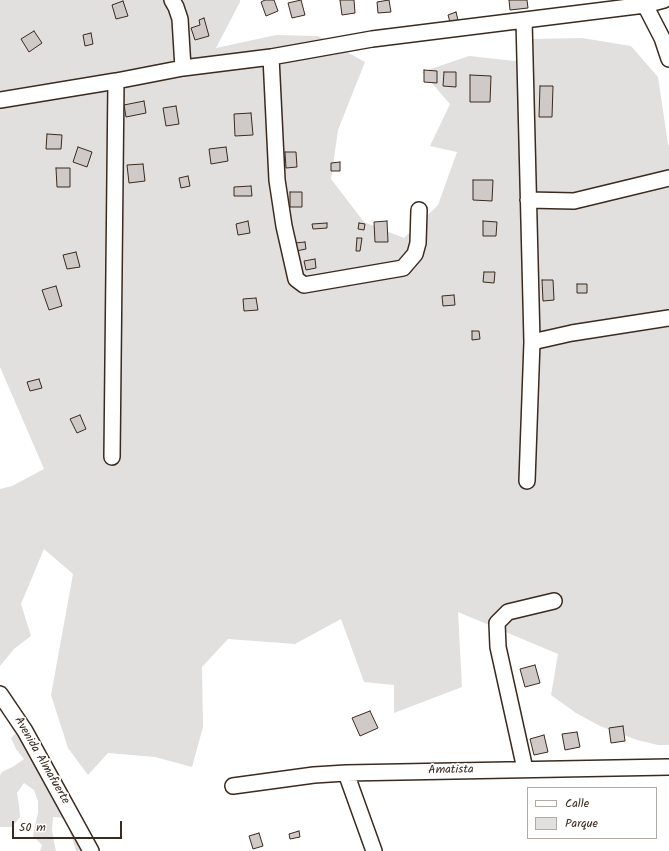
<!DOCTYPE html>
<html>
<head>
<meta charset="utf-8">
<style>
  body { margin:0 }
  #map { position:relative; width:669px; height:851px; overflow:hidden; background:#fff; font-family:Kalam,sans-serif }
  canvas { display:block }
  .legend { position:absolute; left:527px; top:787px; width:130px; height:52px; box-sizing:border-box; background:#fff; border:1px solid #b1aaa5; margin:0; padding:5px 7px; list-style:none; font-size:12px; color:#3b2a1e }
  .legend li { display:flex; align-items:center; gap:8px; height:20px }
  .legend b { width:20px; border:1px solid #b1aaa5 }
  .scale { position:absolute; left:12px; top:821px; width:110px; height:18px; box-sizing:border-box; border:2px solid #3b2a1e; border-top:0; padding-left:5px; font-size:12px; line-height:14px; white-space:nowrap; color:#3b2a1e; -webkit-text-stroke:3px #fff; paint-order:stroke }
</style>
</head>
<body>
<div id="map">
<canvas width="669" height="851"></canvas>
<ul class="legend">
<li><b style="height:5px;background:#fff"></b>Calle</li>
<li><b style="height:11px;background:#e2e0de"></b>Parque</li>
</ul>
<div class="scale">50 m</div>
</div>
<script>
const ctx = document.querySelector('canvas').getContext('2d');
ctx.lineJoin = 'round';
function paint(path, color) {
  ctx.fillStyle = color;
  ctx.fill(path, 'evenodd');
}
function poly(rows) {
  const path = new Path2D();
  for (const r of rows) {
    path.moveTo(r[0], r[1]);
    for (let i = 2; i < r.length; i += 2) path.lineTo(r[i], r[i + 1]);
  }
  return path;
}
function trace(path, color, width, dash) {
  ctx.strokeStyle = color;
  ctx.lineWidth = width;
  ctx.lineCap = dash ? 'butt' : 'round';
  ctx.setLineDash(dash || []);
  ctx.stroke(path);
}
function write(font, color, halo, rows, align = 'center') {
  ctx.font = font + ' Kalam,sans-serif';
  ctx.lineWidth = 3.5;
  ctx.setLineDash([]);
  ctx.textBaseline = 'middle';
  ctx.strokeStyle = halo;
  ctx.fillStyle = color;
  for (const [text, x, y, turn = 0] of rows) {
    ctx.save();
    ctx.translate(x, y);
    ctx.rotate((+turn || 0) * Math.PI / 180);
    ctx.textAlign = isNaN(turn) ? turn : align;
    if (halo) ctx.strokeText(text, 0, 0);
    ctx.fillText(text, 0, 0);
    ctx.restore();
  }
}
paint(poly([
  [0,0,240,0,240,2,216,48,276,35,318,36,365,62,338,130,331,179,364,222,404,238,438,205,457,152,430,146,450,104,422,72,469,56,515,61,532,39,582,38,631,46,658,77,668,144,669,146,669,745,658,745,637,740,600,726,576,713,551,695,558,654,458,612,462,687,394,713,394,685,364,682,341,619,295,644,228,639,202,667,203,727,192,767,155,757,108,753,88,775,68,748,51,695,73,574,44,549,21,604,31,636,14,649,0,666,0,489,12,486,44,469,0,367],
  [20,729,98,851,76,851,74,844,65,818,53,817,52,830,54,842,56,851,40,851,42,845,33,836,35,825,38,813,38,801,34,790,24,783,17,793,19,805,20,817,12,827,0,827,0,775,2,772,14,766,24,759,16,749,11,738]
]), '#e2e0de');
const building = poly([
  [265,0,274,0,278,11,266,16,261,2,265,0],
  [301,0,305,15,292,18,288,3,301,0],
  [340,0,354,0,355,13,342,15,340,0],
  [389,0,391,12,378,13,377,2,389,0],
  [509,0,527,0,528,8,510,10,509,0],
  [123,1,128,16,116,19,112,5,123,1],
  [456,12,458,20,450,22,448,15,456,12],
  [204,18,209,36,195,40,191,28,200,25,199,20,204,18],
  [34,31,42,43,29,52,21,39,34,31],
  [91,33,93,44,85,46,83,35,91,33],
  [424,70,437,71,437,83,424,82,424,70],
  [444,72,456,72,456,87,443,86,444,72],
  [470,75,491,76,490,102,470,102,470,75],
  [540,86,553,86,552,117,539,117,540,86],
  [144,101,146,113,126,117,124,105,144,101],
  [176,106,179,124,166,126,163,108,176,106],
  [251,113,253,135,235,136,234,114,251,113],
  [47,134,62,135,61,149,46,149,47,134],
  [78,147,92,152,87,167,73,162,78,147],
  [226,147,228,161,211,164,209,149,226,147],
  [285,152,296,152,297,167,286,168,285,152],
  [340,162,340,171,331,171,331,163,340,162],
  [143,164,145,181,129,183,127,165,143,164],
  [56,168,70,168,70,187,57,187,56,168],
  [188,176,190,186,181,188,179,178,188,176],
  [473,180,493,180,492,201,473,200,473,180],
  [251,186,252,196,234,196,234,187,251,186],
  [290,192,302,192,302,207,290,207,290,192],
  [248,221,250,233,238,235,236,224,248,221],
  [387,221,388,242,375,242,374,222,387,221],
  [483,221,497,222,496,236,483,236,483,221],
  [327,223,327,228,313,229,312,224,327,223],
  [359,223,365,224,364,230,358,229,359,223],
  [357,238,362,238,360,251,356,251,357,238],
  [305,242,306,249,296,251,295,243,305,242],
  [76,252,80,267,67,269,63,255,76,252],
  [315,259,316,268,306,270,304,261,315,259],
  [484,272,495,272,494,283,483,282,484,272],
  [542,280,553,280,554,300,543,301,542,280],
  [577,284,587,284,587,293,577,293,577,284],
  [56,286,62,306,49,310,42,290,56,286],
  [454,295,455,305,443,306,442,296,454,295],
  [256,298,258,310,244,311,243,299,256,298],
  [472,331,479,331,480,339,472,340,472,331],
  [39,379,42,388,30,391,27,382,39,379],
  [80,415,86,429,77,433,70,419,80,415],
  [535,665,540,683,525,687,520,669,535,665],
  [370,711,378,728,360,736,352,718,370,711],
  [623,726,625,741,611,743,609,728,623,726],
  [577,732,580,747,565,750,562,734,577,732],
  [544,735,548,752,534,755,530,739,544,735],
  [299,831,300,837,290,839,289,834,299,831],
  [259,833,263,846,253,849,249,836,259,833]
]);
paint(building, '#cfcac7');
trace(building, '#3b2a1e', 1);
const minor = poly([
  [172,0,176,7,180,19,183,68],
  [645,5,662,38,669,59],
  [524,20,532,342,527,481],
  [271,57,277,180,284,226,296,279,304,285,403,268,415,254,418,243,419,210],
  [0,100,116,81,183,68,271,57,372,39,645,5,664,0],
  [528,200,574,201,669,178],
  [532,342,572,333,669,318],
  [112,457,116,81],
  [0,694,25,731,91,851],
  [525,769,498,647,497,623,508,612,554,601],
  [346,773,374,851],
  [233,786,314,775,346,773,669,767]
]);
trace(minor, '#3b2a1e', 18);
trace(minor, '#fff', 15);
write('12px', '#3b2a1e', '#fff', [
  ["Avenida Almafuerte",41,761,60],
  ["Amatista",451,771,-1]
]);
</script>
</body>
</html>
